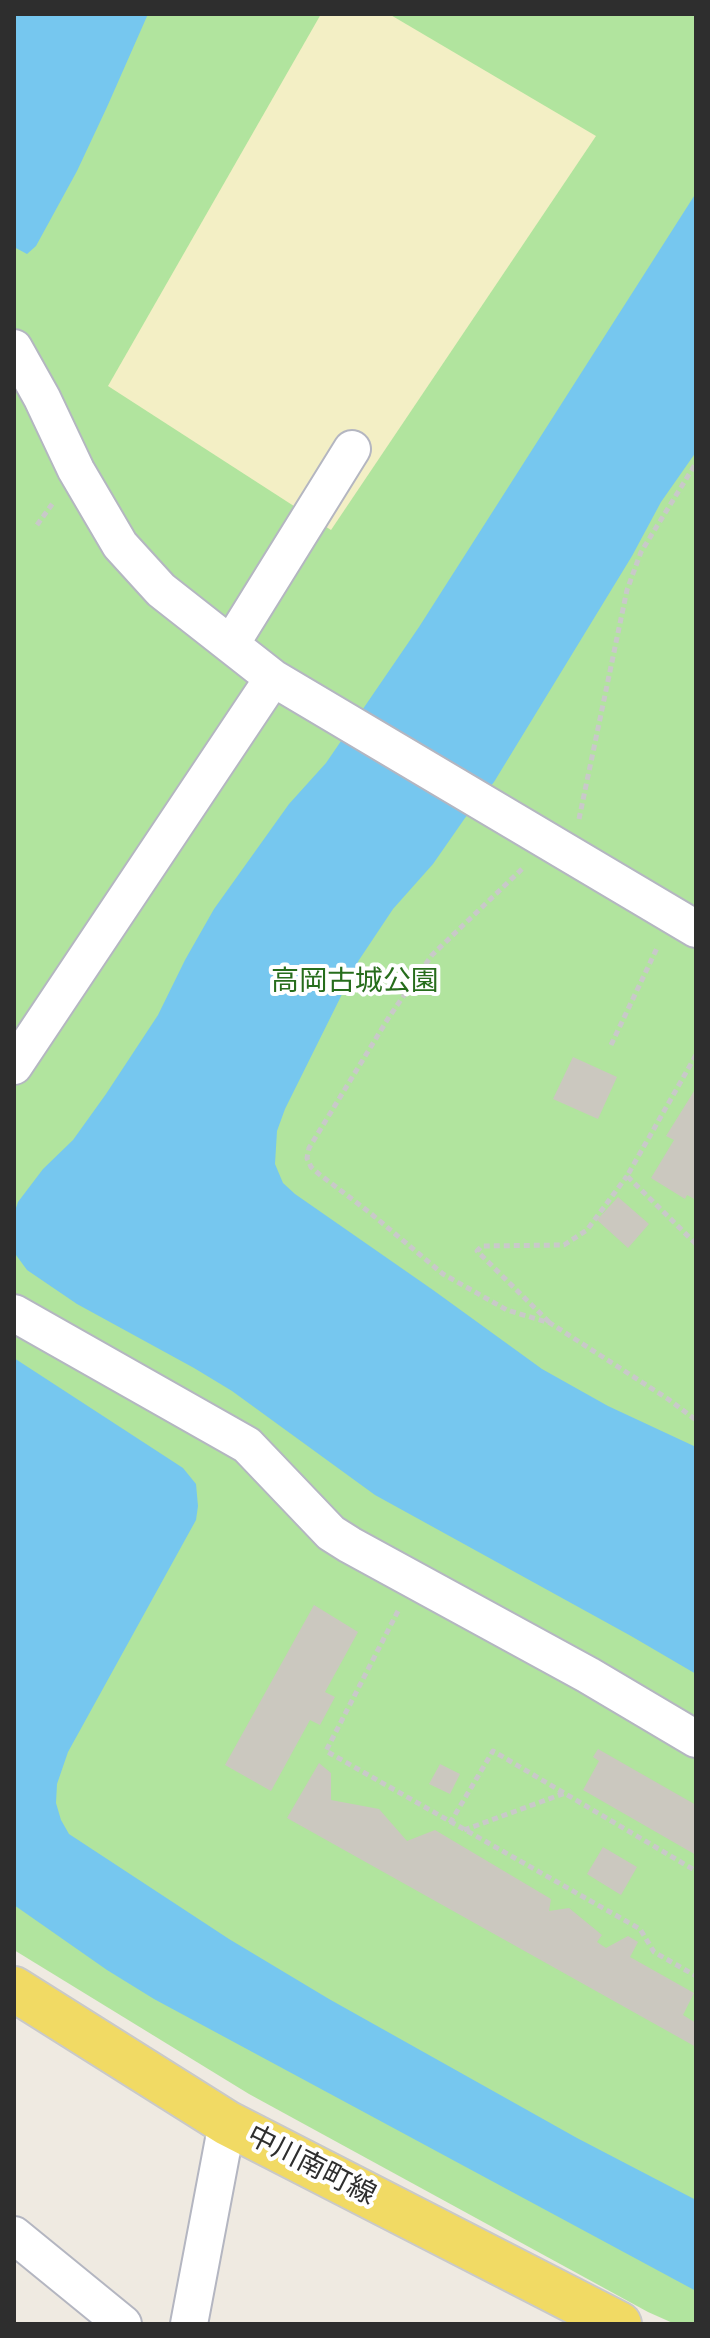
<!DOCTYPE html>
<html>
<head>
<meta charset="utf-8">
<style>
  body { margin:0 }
  #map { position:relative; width:710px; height:2338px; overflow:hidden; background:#efeae1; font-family:Helvetica,sans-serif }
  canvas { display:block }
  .frame { position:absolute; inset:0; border:16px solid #2e2e2e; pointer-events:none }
</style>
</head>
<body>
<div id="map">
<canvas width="710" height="2338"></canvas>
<div class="frame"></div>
</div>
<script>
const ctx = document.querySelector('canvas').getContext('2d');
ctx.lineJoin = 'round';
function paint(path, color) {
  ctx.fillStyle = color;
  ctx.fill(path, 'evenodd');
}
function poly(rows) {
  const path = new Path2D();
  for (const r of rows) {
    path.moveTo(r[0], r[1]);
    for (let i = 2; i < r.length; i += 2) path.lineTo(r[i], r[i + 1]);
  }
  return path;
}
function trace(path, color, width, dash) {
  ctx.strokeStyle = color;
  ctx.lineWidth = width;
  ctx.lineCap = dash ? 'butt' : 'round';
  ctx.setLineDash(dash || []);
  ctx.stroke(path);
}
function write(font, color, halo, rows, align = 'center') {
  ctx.font = font + ' Helvetica,"Noto Sans JP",sans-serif';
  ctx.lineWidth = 8;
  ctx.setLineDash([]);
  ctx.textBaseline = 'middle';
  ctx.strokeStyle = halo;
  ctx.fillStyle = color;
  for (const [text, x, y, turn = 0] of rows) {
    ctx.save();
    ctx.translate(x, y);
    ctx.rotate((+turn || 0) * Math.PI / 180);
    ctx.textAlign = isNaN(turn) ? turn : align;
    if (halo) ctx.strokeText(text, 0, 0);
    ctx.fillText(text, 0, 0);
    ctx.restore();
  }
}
paint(poly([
  [14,14,696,14,696,2324,675,2324,648,2312,249,2094,14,1950]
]), '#b1e49e');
paint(poly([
  [321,14,389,14,596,136,331,530,108,386]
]), '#f3efc5');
paint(poly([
  [14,14,148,14,107,107,77,171,36,246,27,254,14,247],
  [696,193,696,452,661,502,632,556,494,782,465,818,433,864,393,909,359,960,285,1109,277,1131,275,1164,283,1183,295,1194,433,1290,542,1369,608,1406,696,1447,696,1674,631,1636,375,1495,232,1391,194,1368,77,1304,27,1270,16,1255,14,1214,18,1202,43,1169,73,1140,106,1094,158,1015,185,960,214,909,289,804,326,763,419,627],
  [14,1358,183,1468,196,1484,198,1506,196,1520,68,1752,57,1784,56,1803,61,1820,69,1834,229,1939,329,1999,577,2138,696,2200,696,2291,154,1999,107,1970,14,1905]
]), '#76c7ef');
paint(poly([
  [573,1057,617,1077,598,1119,553,1099],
  [696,1088,696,1200,687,1195,685,1199,651,1178,674,1140,666,1136],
  [618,1197,649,1224,628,1248,597,1220],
  [314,1605,358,1632,325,1692,335,1697,320,1725,310,1720,271,1791,225,1765],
  [598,1749,696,1805,696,1855,583,1790,599,1761,593,1757],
  [319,1763,331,1773,331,1800,379,1809,407,1841,435,1830,551,1899,549,1911,569,1908,602,1935,597,1942,606,1948,628,1936,638,1942,630,1957,694,1993,683,2015,696,2023,696,2047,287,1818],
  [440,1764,460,1774,450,1794,429,1784],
  [603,1847,637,1867,621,1895,587,1874]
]), '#cbc8bf');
const minor = poly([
  [14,348,42,398,76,470,120,545,161,590,273,678,696,929],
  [231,644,352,449],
  [14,1066,273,678],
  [14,1313,247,1445,331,1533,350,1545,588,1675,696,1739],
  [14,2235,123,2324],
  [189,2324,227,2123]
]);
const major = poly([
  [14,1989,227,2123,619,2324]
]);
trace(minor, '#b4b6c1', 40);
trace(major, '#c9c9c9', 48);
trace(poly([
  [37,525,53,503],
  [579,819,627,590,641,552,696,463],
  [522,869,432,955,389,1017,309,1148,307,1158,311,1167,319,1174,369,1212,443,1274,507,1310,550,1323,668,1399,696,1420],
  [611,1045,658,946],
  [696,1055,627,1176,696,1244],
  [549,1322,477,1251,482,1246,564,1245,587,1230,627,1176],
  [398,1611,326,1751,640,1929,654,1952,696,1976],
  [450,1823,493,1751,696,1871],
  [464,1830,565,1793]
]), '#c9c9c9', 5, [6, 4]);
trace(minor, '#fff', 36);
trace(major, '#f1da64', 44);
write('28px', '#276d1c', '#fff', [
  ["高岡古城公園",355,982]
]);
write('28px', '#2e2e2e', '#fff', [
  ["中川南町線",311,2166,27]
]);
</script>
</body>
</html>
